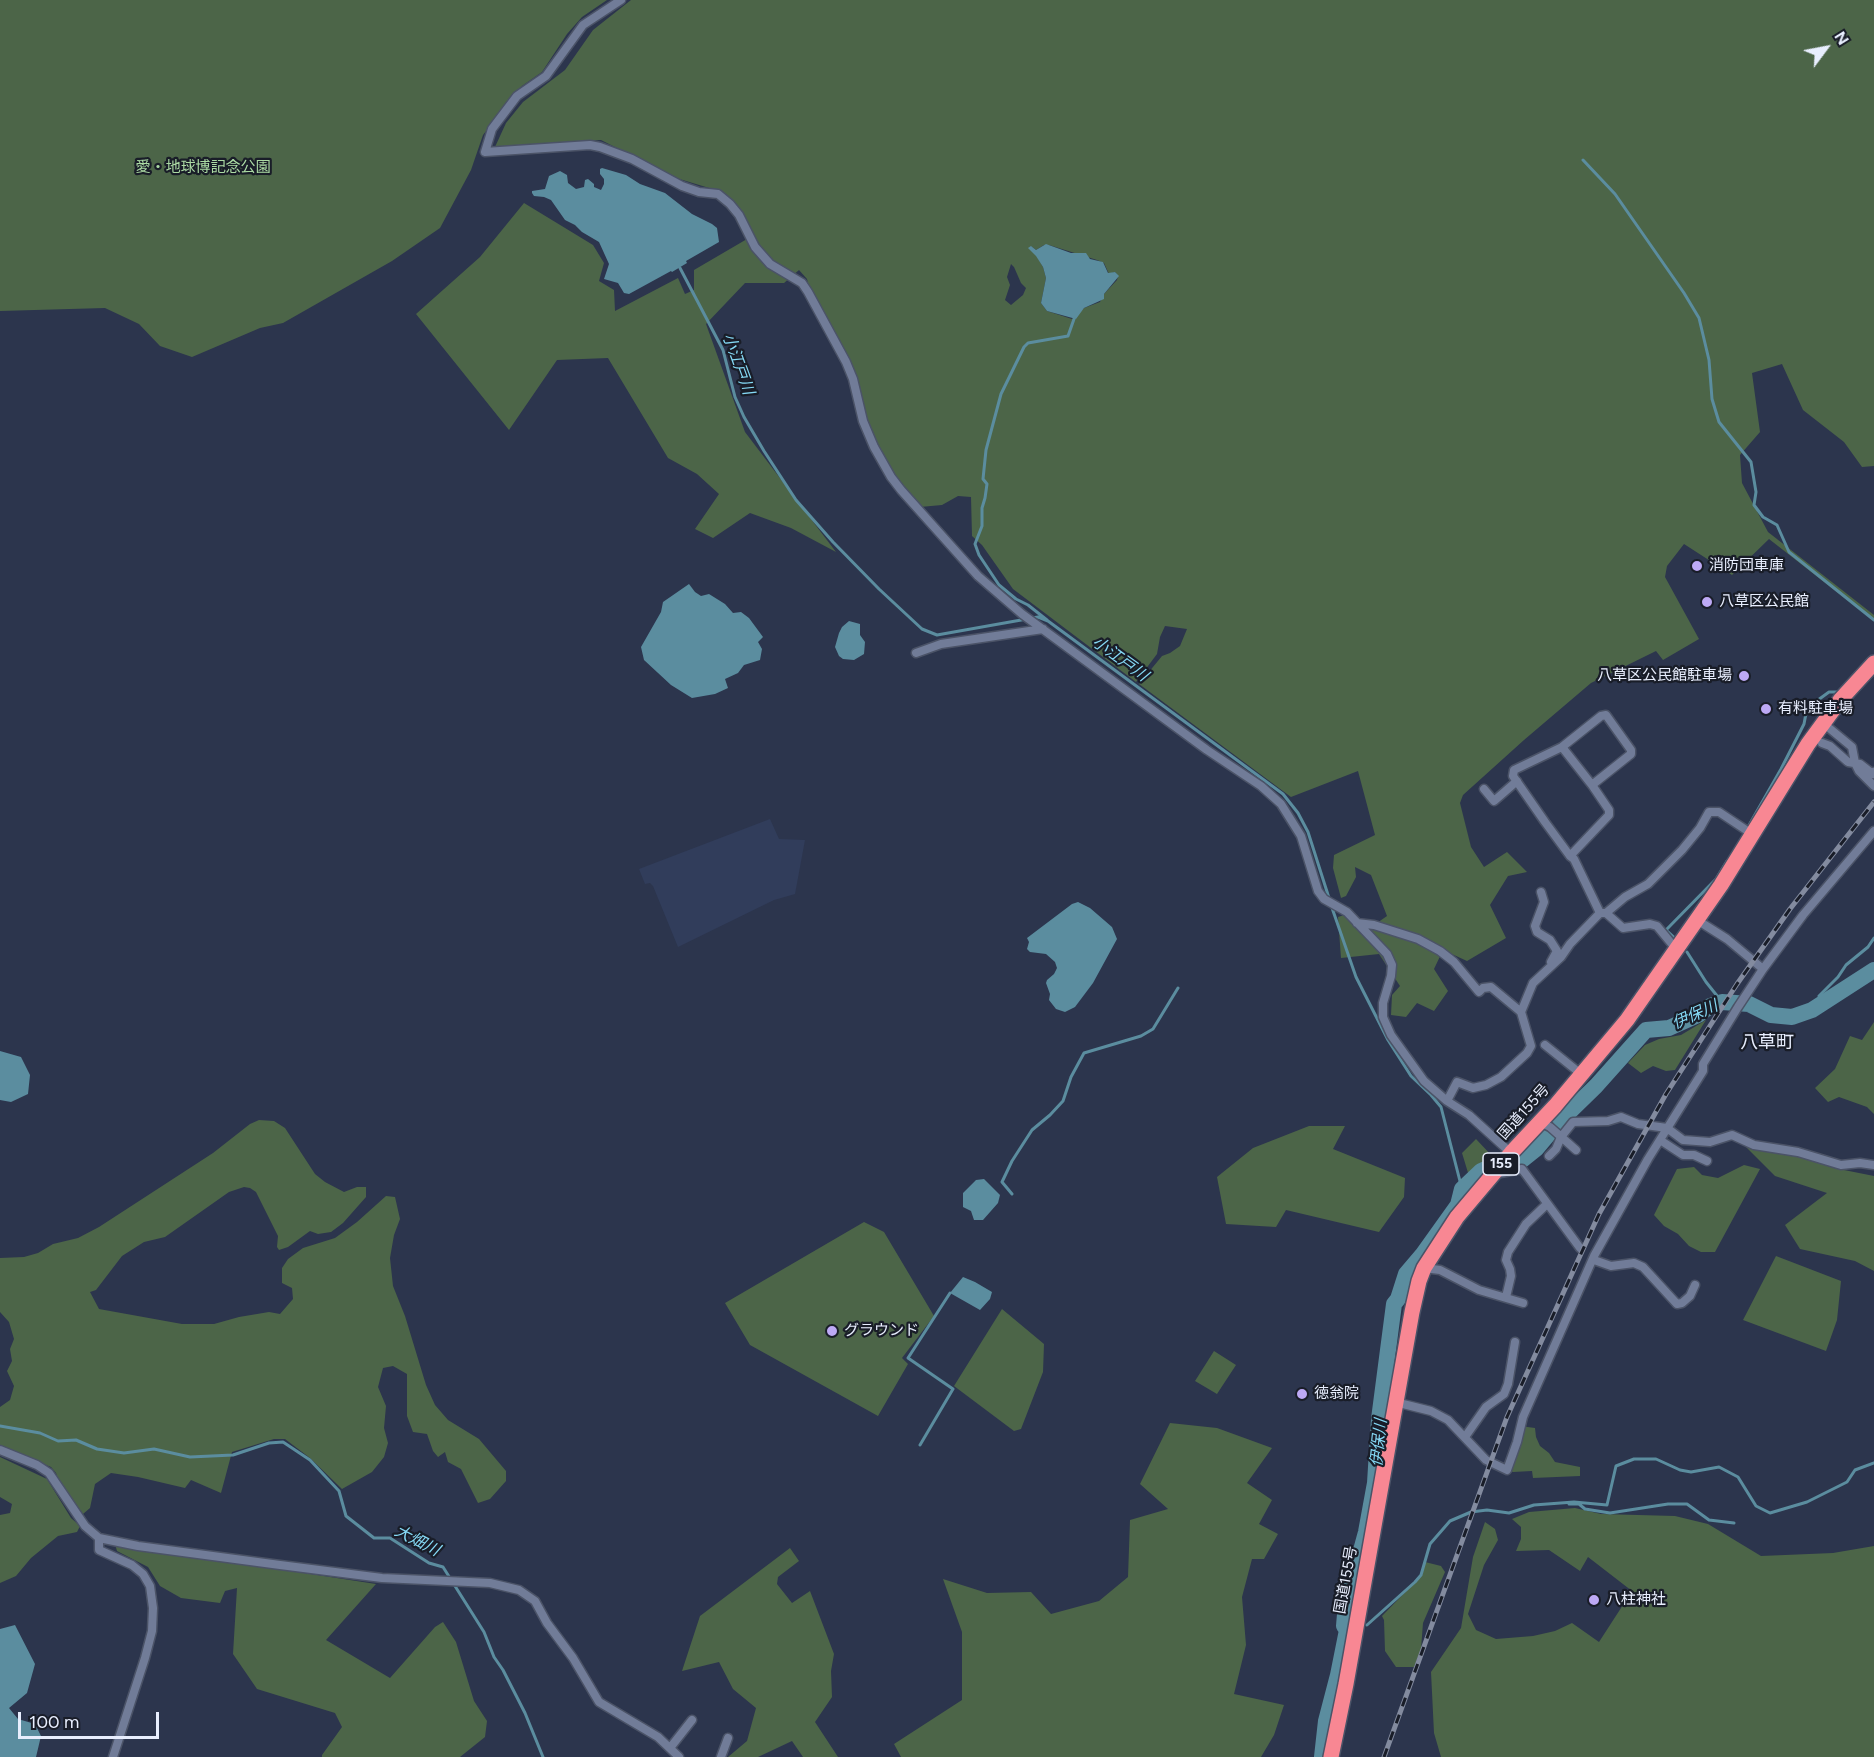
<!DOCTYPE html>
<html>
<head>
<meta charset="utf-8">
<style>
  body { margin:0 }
  #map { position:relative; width:1874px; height:1757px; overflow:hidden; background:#2c354d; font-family:Figtree,sans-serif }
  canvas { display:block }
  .north { position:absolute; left:1796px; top:18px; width:60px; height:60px; -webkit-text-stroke:4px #191d28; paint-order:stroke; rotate:58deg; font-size:16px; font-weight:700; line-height:24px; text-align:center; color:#e8eefe }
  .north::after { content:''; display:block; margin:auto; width:21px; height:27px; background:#e8eefe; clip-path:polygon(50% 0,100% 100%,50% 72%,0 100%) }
  .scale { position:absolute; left:18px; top:1712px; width:141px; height:27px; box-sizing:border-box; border:3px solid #e8eefe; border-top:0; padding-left:8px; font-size:18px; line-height:21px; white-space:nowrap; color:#e8eefe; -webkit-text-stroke:4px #191d28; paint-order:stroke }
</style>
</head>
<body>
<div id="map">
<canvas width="1874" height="1757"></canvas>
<div class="north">N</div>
<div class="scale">100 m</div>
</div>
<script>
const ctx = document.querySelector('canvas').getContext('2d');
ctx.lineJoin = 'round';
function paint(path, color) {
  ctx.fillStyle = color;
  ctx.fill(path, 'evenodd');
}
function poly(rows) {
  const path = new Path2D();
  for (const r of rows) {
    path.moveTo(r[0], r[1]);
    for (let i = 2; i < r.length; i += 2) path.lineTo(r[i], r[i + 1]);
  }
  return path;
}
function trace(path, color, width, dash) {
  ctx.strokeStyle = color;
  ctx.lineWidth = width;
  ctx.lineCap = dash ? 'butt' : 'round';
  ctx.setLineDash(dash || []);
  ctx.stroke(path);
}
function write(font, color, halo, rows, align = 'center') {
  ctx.font = font + ' Figtree,"Noto Sans JP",sans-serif';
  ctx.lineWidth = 4.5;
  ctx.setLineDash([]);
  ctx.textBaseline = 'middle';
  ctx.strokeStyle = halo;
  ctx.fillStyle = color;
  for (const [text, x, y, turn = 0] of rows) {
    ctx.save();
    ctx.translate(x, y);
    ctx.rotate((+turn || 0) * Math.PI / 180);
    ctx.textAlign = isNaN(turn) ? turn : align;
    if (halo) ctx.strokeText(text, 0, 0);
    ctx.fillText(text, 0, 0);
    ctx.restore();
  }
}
paint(poly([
  [770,819,779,839,805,840,795,894,774,900,678,947,653,886,650,883,645,884,639,869]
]), '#313d5b');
paint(poly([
  [0,0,607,0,582,17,567,34,542,72,522,86,483,135,471,170,440,228,392,261,283,323,260,328,192,357,160,346,139,324,105,308,0,311],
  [631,0,1874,0,1874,466,1862,467,1844,442,1803,410,1782,364,1752,373,1760,432,1740,455,1742,483,1768,532,1874,615,1874,621,1769,539,1732,575,1684,544,1667,566,1665,577,1699,639,1663,660,1656,651,1591,683,1524,740,1463,795,1460,803,1471,847,1484,867,1507,852,1527,872,1508,876,1490,905,1506,938,1467,961,1443,950,1434,969,1448,991,1434,1011,1417,1003,1406,1017,1391,1015,1392,995,1400,986,1379,954,1341,958,1338,917,1344,915,1361,934,1387,916,1371,875,1355,867,1356,877,1346,896,1341,898,1333,868,1334,855,1375,835,1358,771,1291,797,1139,684,1162,656,1170,653,1180,646,1187,629,1165,626,1160,637,1157,654,1136,682,1013,589,982,545,972,536,971,497,958,496,942,505,920,507,887,465,877,445,867,422,855,374,810,292,807,279,799,270,784,283,745,283,706,324,745,432,836,552,791,528,750,513,713,538,695,529,719,494,697,474,668,458,608,358,557,360,509,430,416,314,480,257,524,203,593,245,604,263,599,281,614,290,615,311,678,278,685,294,694,290,694,270,747,239,757,254,763,250,740,212,719,191,676,178,601,140,495,147,506,123,523,102,565,70,593,30],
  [1044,245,1049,245,1097,260,1104,263,1109,274,1115,272,1118,276,1117,280,1104,294,1100,302,1084,308,1072,319,1047,311,1041,303,1046,278,1043,267,1031,246,1036,250],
  [1011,264,1014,267,1021,283,1026,288,1023,295,1011,305,1005,300,1010,285,1007,277],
  [1706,1020,1675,1070,1666,1071,1653,1066,1641,1073,1628,1063,1645,1045,1659,1039,1681,1035],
  [1874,1022,1874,1114,1867,1107,1839,1097,1828,1102,1815,1088,1835,1069,1850,1036,1862,1040],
  [259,1120,274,1121,285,1128,315,1174,325,1182,344,1192,357,1187,366,1187,366,1197,343,1223,331,1232,318,1234,310,1231,288,1247,279,1250,277,1247,278,1236,256,1192,250,1188,244,1187,229,1192,165,1237,144,1242,122,1256,96,1290,90,1292,99,1309,182,1324,214,1324,239,1317,269,1312,280,1314,293,1299,292,1288,282,1283,282,1268,288,1259,303,1248,335,1238,357,1222,386,1196,395,1197,400,1219,394,1235,390,1258,393,1286,405,1316,426,1385,435,1405,448,1420,479,1439,506,1471,506,1481,490,1499,478,1503,461,1469,448,1462,445,1452,438,1457,433,1451,427,1434,413,1432,407,1416,407,1374,393,1366,383,1368,378,1387,386,1406,384,1428,388,1443,384,1457,372,1472,342,1489,310,1458,285,1439,274,1439,232,1452,221,1493,191,1480,185,1488,138,1477,111,1473,95,1484,90,1508,83,1514,59,1482,56,1473,51,1467,0,1447,0,1407,10,1400,14,1386,7,1371,12,1361,10,1349,14,1339,9,1322,0,1312,0,1258,24,1257,38,1253,53,1244,78,1238,99,1227,213,1153,250,1124],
  [1309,1126,1345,1126,1333,1149,1405,1178,1404,1197,1379,1232,1286,1210,1276,1227,1226,1224,1217,1177,1253,1148],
  [1476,1139,1492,1156,1469,1176,1462,1153],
  [1745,1146,1805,1158,1834,1168,1874,1176,1874,1271,1855,1261,1800,1249,1785,1225,1827,1193,1775,1176],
  [1744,1165,1760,1169,1715,1252,1701,1252,1689,1246,1678,1234,1664,1226,1654,1215,1677,1169,1694,1167,1702,1175,1718,1178],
  [864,1222,884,1232,934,1316,902,1358,908,1364,878,1416,750,1345,725,1303],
  [1776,1256,1841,1281,1837,1320,1826,1351,1743,1320],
  [1002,1309,1044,1344,1043,1372,1021,1429,1014,1431,954,1386],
  [1214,1351,1236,1365,1217,1394,1195,1381],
  [1170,1423,1217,1428,1272,1448,1247,1483,1272,1500,1259,1524,1278,1534,1264,1559,1252,1559,1242,1597,1246,1645,1234,1694,1284,1705,1274,1735,1261,1757,901,1757,894,1744,962,1700,962,1632,943,1579,987,1593,1031,1592,1051,1614,1099,1601,1128,1577,1130,1520,1168,1509,1140,1484],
  [1520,1426,1535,1428,1536,1437,1540,1446,1549,1453,1555,1462,1580,1467,1580,1476,1533,1478,1532,1471,1513,1472,1507,1470],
  [0,1457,47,1479,71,1518,80,1526,77,1532,58,1536,31,1558,16,1576,0,1583,0,1515,10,1513,12,1504,0,1497],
  [1575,1508,1601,1514,1675,1516,1708,1524,1761,1556,1833,1553,1874,1546,1874,1757,1441,1757,1434,1733,1431,1672,1461,1628,1473,1557,1485,1522,1495,1529,1498,1540,1484,1565,1468,1614,1476,1630,1496,1639,1533,1636,1555,1631,1572,1623,1599,1642,1632,1591,1588,1557,1580,1571,1549,1550,1516,1551,1521,1539,1521,1527,1512,1519,1529,1512],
  [115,1544,376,1584,326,1640,390,1678,435,1627,443,1622,456,1642,474,1701,487,1721,485,1737,460,1757,322,1757,322,1755,342,1727,335,1713,257,1689,233,1654,237,1588,225,1591,220,1603,181,1598,160,1586,148,1567,117,1551],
  [790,1548,799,1561,778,1577,777,1584,792,1603,810,1591,834,1654,831,1671,832,1697,815,1722,838,1757,803,1757,792,1741,758,1757,728,1757,747,1741,756,1708,733,1689,719,1662,682,1671,700,1616],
  [1425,1562,1441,1566,1445,1572,1423,1623,1421,1649,1414,1667,1396,1667,1385,1651,1384,1620,1382,1616,1422,1575]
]), '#4c6548');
paint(poly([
  [602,168,626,175,640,184,665,193,692,214,712,224,717,228,719,242,686,261,687,263,672,272,671,271,629,294,624,293,618,283,604,279,609,264,599,242,582,232,575,225,565,220,551,200,544,197,534,196,532,193,532,191,545,189,549,176,560,171,567,175,568,183,576,189,584,187,585,180,588,179,594,184,594,187,601,190,604,184,604,179,600,174,600,169],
  [1046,244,1071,253,1086,253,1090,259,1103,262,1108,273,1115,272,1119,276,1104,294,1104,299,1084,308,1076,319,1047,311,1041,303,1046,278,1043,267,1036,256,1028,248,1031,246,1036,250],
  [689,584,695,592,701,596,709,594,725,604,733,613,741,612,749,618,763,637,758,642,762,649,760,660,744,665,738,673,725,679,728,688,715,694,692,698,671,685,644,660,641,647,661,612,663,602],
  [849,621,860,624,860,635,865,642,864,654,854,660,843,659,839,656,835,647,839,633,842,627],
  [1078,902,1090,908,1112,927,1117,939,1093,983,1075,1007,1065,1012,1056,1009,1049,1000,1050,994,1046,983,1047,980,1054,974,1057,968,1055,962,1046,954,1030,952,1027,949,1029,942,1027,938,1072,904],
  [0,1051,21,1057,30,1075,28,1094,11,1102,0,1100],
  [984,1179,1000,1195,998,1203,983,1220,974,1220,971,1211,963,1207,963,1193,976,1180],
  [963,1277,975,1282,992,1292,990,1299,980,1310,950,1293],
  [15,1625,35,1664,27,1693,9,1708,18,1719,35,1724,41,1736,36,1757,0,1757,0,1629]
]), '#5b8d9f');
trace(poly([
  [1583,160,1615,194,1684,293,1699,318,1709,360,1712,399,1719,422,1751,462,1756,492,1754,505,1763,517,1777,525,1789,552,1874,620],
  [680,268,723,350,735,397,744,417,764,451,796,500,833,542,879,589,922,629,937,635,1038,617,1048,621,1283,794,1298,813,1308,832,1329,898],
  [1047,620,1028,605,1016,599,999,585,979,555,975,544,982,526,982,508,985,498,987,484,983,479,986,450,1001,394,1024,347,1028,343,1068,336,1074,319],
  [1748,827,1781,769,1804,724,1807,708,1829,692,1838,692,1840,690],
  [1331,905,1356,977,1388,1040,1411,1076,1431,1095,1441,1107,1462,1189],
  [1677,940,1666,930,1716,879,1727,861],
  [1687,952,1706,982,1722,1002],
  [1819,996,1838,977,1846,965,1868,947,1874,938],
  [1012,1194,1002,1182,1012,1161,1032,1130,1050,1115,1063,1101,1071,1077,1084,1053,1141,1036,1153,1029,1178,988],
  [0,1426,40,1433,58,1441,76,1440,97,1449,124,1453,154,1449,190,1457,233,1455,269,1443,283,1442,310,1460,339,1491,346,1516,374,1538,390,1538,429,1563,443,1567,484,1632,494,1657,503,1670,525,1713,543,1757],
  [920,1445,953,1389,908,1358,950,1293],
  [1569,1504,1579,1504,1585,1509,1610,1513,1668,1504,1687,1504,1709,1520,1734,1523],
  [1367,1625,1415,1582,1421,1575,1430,1544,1450,1521,1471,1512,1487,1510,1509,1513,1534,1505,1574,1502,1607,1505,1616,1466,1634,1459,1656,1459,1680,1470,1691,1472,1719,1467,1738,1477,1756,1506,1770,1513,1807,1502,1847,1482,1855,1470,1874,1463]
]), '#5b8d9f', 3);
trace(poly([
  [1521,1161,1536,1149,1557,1124,1596,1086,1646,1030,1669,1028,1698,1015,1710,1006,1722,1002,1749,1004,1771,1015,1792,1017,1812,1010,1874,970],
  [1322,1757,1326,1721,1338,1675,1347,1630,1344,1626,1347,1590,1357,1565,1366,1532,1375,1483,1379,1419,1394,1304,1398,1299,1406,1274,1423,1254,1458,1205,1462,1189,1481,1171,1499,1163]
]), '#5b8d9f', 16);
const street = poly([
  [621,0,583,25,546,76,517,96,492,129,485,152,590,145,600,147,632,159,682,186,699,192,718,194,730,204,739,215,755,247,770,264,802,283,808,292,846,362,853,379,863,421,874,447,891,477,901,490,978,576,1022,614,1207,750,1261,786,1281,804,1301,836,1318,891,1324,899,1347,912,1387,954,1392,965,1391,976,1383,1003,1383,1017,1391,1035,1424,1081,1447,1101,1469,1115,1511,1153],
  [916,653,941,644,1043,629],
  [1823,723,1852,747,1855,763,1859,771,1874,786],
  [1822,743,1830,746,1848,762,1860,764,1873,774,1874,772],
  [1562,747,1592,785],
  [1484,789,1494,801,1517,781],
  [1570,856,1609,815,1609,810,1592,785,1631,754,1631,750,1606,715,1601,716,1562,747,1514,770,1513,776,1545,822,1570,856,1574,859,1600,913],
  [1541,892,1544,902,1535,926,1537,932,1550,940,1557,951,1551,962],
  [1606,913,1623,928,1650,924,1657,926,1676,949],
  [1697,920,1727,939,1763,969],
  [1357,923,1374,925,1418,939,1440,951,1454,962,1479,992,1483,988,1491,987,1521,1012,1533,983,1561,957,1570,944,1600,913,1606,913,1625,897,1648,884,1682,850,1700,828,1709,812,1719,812,1752,834],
  [1545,1045,1581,1074],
  [1447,1101,1457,1082,1473,1088,1486,1085,1501,1077,1527,1053,1531,1046,1521,1012],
  [1540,1122,1550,1127,1576,1150],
  [1660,1140,1683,1155,1694,1155,1707,1161],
  [1549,1156,1556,1149,1561,1137,1573,1122,1608,1121,1621,1117,1638,1124,1667,1128,1683,1140,1710,1142,1732,1135,1754,1145,1798,1152,1841,1165,1860,1163,1874,1165],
  [1495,1174,1522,1169,1580,1248],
  [1594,1260,1611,1266,1634,1263,1643,1267,1677,1304,1682,1303,1690,1296,1695,1285],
  [1424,1268,1440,1270,1479,1290,1523,1303],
  [1506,1297,1511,1276,1510,1269,1506,1260,1508,1252,1526,1224,1547,1204],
  [1395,1402,1431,1411,1448,1420,1486,1460,1507,1470,1517,1442,1523,1417,1594,1256,1648,1159,1703,1071,1703,1064,1738,1007,1763,969,1803,915,1874,831],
  [1465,1437,1486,1407,1504,1394,1508,1384,1515,1342],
  [0,1450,37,1465,49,1473,85,1526,99,1538,138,1546,280,1565,382,1578,490,1583,519,1590,535,1601,547,1623,573,1658,599,1702,658,1737,679,1757],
  [99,1538,99,1550,132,1565,143,1574,150,1586,153,1608,152,1631,145,1658,113,1757],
  [670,1748,692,1720],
  [721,1757,728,1738]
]);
const highway = poly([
  [1331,1757,1346,1684,1412,1312,1419,1281,1424,1268,1457,1217,1511,1153,1555,1106,1627,1020,1721,885,1808,744,1841,699,1874,663]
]);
trace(street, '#4b5367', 11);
trace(highway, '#4b5367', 18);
trace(street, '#717c98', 8);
trace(highway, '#f88793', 15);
const rail = poly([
  [1384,1757,1507,1417,1599,1214,1666,1094,1737,984,1790,909,1874,802]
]);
trace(rail, '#838b9f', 5);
trace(rail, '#191d28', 3, [9]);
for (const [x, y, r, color] of [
  [1697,566,6,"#bda9f5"],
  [1707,602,6,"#bda9f5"],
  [1744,676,6,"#bda9f5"],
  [1766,709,6,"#bda9f5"],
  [832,1331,6,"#bda9f5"],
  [1302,1394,6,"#bda9f5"],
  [1594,1600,6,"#bda9f5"]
]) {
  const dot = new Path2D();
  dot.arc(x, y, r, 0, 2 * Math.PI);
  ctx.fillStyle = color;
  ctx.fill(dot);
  trace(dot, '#191d28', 2);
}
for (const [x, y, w] of [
  [1501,1164,36]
]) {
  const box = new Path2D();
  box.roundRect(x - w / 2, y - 11, w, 22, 4.5);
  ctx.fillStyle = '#191d28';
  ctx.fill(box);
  trace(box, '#e8eefe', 1.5);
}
write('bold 14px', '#e8eefe', null, [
  ["155",1501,1164]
]);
write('15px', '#acdba4', '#191d28', [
  ["愛・地球博記念公園",203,168]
]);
write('15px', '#e8eefe', '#191d28', [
  ["消防団車庫",1709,566],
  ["八草区公民館",1719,602],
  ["八草区公民館駐車場",1732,676,"right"],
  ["有料駐車場",1778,709],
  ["グラウンド",844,1331],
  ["徳翁院",1314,1394],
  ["八柱神社",1606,1600]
], 'left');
write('15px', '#e8eefe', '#191d28', [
  ["国道155号",1524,1112,-48],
  ["国道155号",1346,1580,-80]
]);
write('italic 16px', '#85d9f5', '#191d28', [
  ["小江戸川",738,364,70],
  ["小江戸川",1120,659,36],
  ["伊保川",1695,1015,-24],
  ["伊保川",1379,1443,-84],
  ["大畑川",417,1541,27]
]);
write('18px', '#e8eefe', '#191d28', [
  ["八草町",1767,1043]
]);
</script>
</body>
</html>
